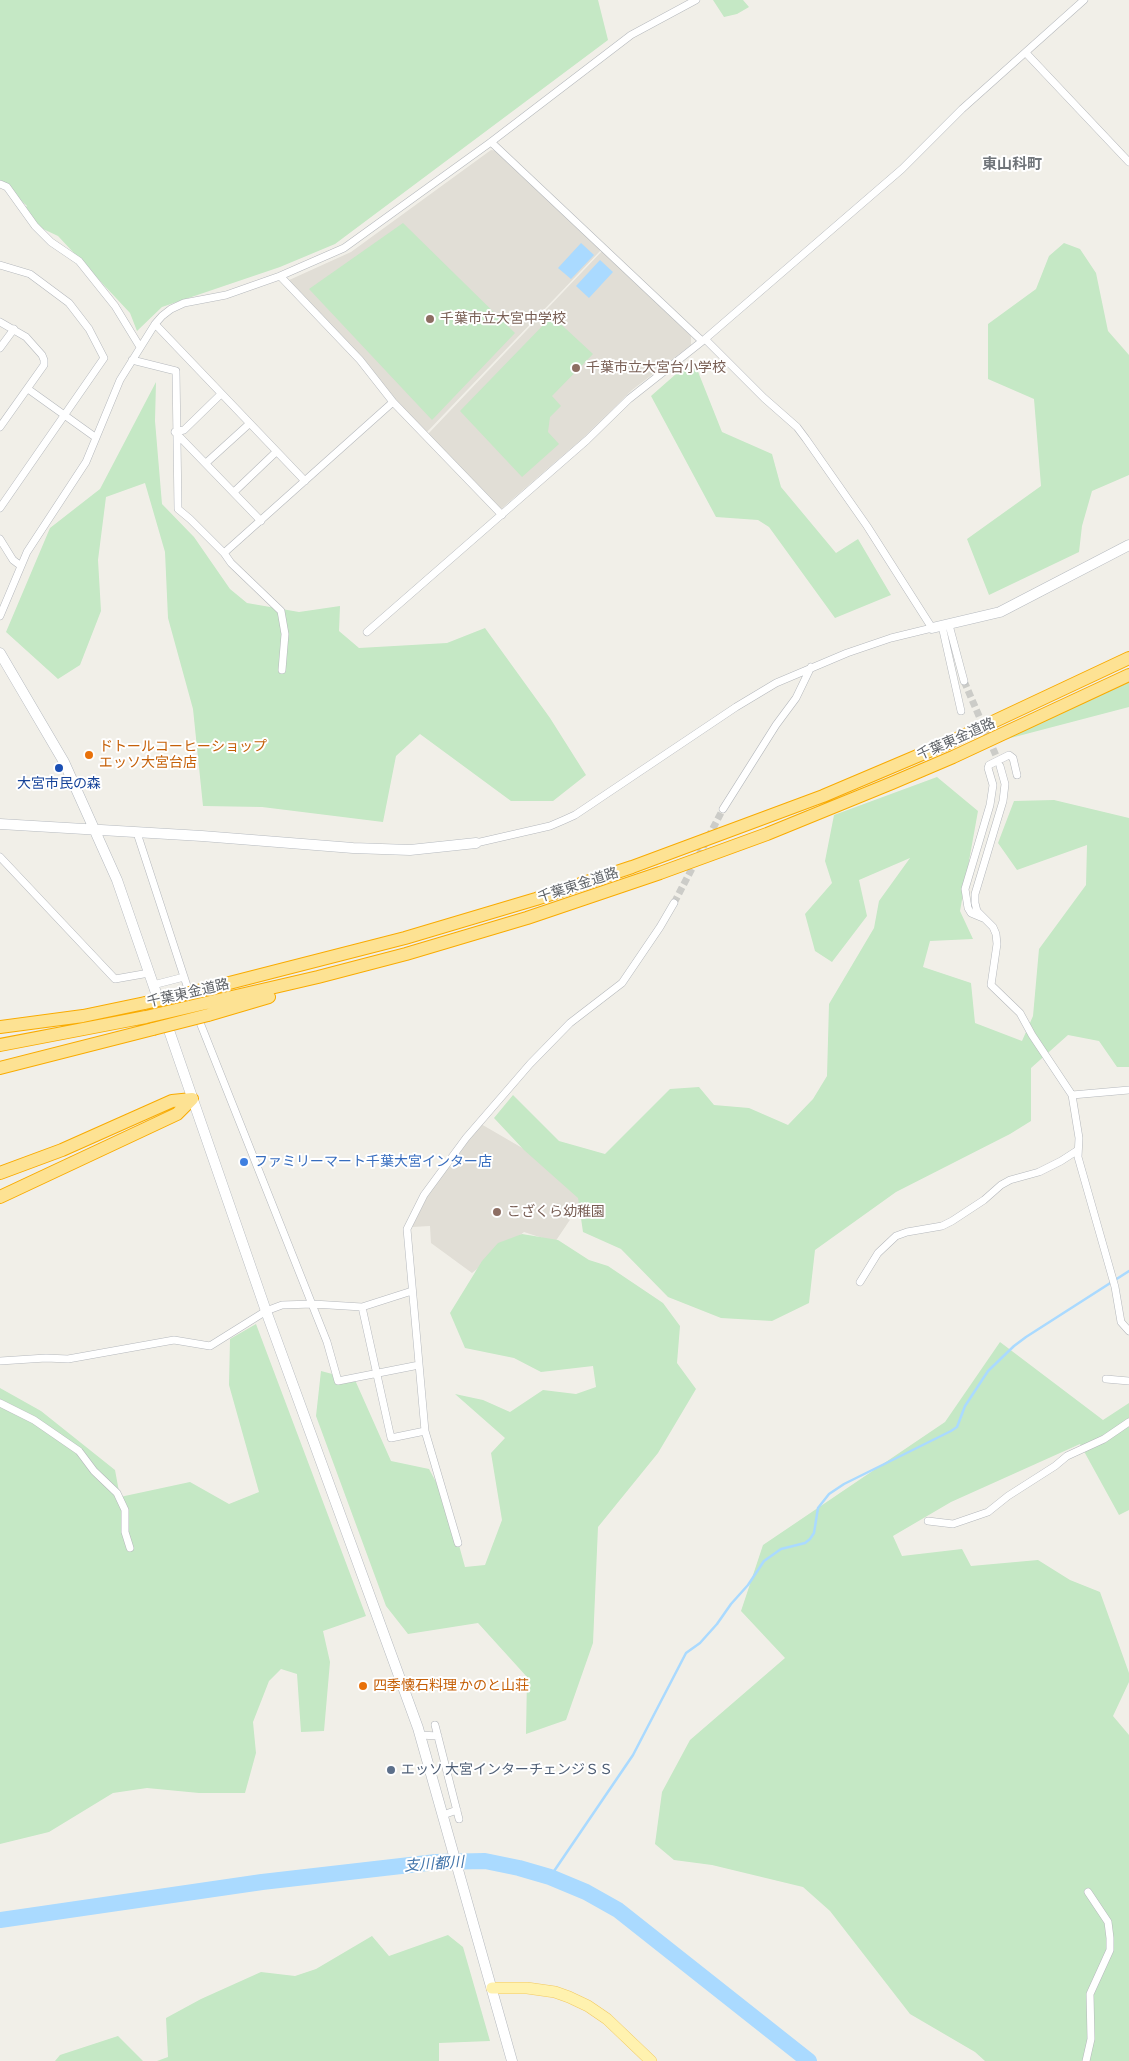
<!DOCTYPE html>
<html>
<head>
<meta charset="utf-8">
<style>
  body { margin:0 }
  canvas { display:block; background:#f1efe8 }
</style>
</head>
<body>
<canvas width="1129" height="2061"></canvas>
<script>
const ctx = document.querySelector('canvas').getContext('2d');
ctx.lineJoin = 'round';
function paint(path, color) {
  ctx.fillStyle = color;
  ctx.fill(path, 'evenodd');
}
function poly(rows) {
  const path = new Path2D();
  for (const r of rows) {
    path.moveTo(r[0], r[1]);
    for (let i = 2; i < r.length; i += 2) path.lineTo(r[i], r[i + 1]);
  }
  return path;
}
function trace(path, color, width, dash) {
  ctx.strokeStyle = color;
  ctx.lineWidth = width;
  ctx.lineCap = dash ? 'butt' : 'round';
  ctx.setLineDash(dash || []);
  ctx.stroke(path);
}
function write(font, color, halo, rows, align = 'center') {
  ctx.font = font + ' "Asap Condensed","Noto Sans JP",sans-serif';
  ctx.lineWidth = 4;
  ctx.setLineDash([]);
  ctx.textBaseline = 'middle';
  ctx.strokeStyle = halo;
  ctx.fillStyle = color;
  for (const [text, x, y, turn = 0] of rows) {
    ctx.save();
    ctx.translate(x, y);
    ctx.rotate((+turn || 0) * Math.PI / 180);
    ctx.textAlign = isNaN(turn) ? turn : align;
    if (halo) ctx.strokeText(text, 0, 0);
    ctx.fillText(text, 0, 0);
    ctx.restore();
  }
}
paint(poly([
  [491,150,497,151,601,250,426,433,396,400,362,357,287,281,351,252],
  [602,251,691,336,691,345,632,390,583,438,501,509,428,434],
  [481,1124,548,1163,584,1199,555,1242,524,1232,472,1273,431,1243,430,1226,412,1227,428,1195]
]), '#e1ded6');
paint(poly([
  [0,0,598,0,608,40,335,244,280,267,162,307,137,331,130,313,58,236,41,228,23,210,27,206,0,181],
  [713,0,743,0,749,7,737,14,724,17],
  [403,223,515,333,432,420,309,289],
  [1064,243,1080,249,1096,273,1108,331,1129,355,1129,475,1092,491,1082,526,1079,552,989,595,967,539,1041,486,1034,399,988,379,988,324,1036,289,1049,256],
  [552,316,593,354,552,396,561,406,550,417,548,432,559,444,522,477,460,411],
  [693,359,722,432,772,454,781,487,836,553,858,539,891,595,835,618,769,527,758,520,716,517,651,396],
  [156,382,155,421,162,504,194,537,230,589,247,603,299,612,340,606,339,631,359,648,447,643,485,628,550,718,586,775,553,801,511,801,420,734,396,756,383,822,262,807,203,806,193,709,168,618,165,552,145,483,106,497,98,560,101,611,80,665,58,679,6,632,50,528,100,489],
  [1129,682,1129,707,1003,740],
  [937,777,978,811,960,911,973,939,930,941,923,967,971,983,975,1023,1022,1041,1033,1016,1039,949,1086,885,1087,845,1017,870,998,843,1014,801,1054,800,1129,818,1129,1067,1117,1067,1099,1041,1068,1035,1031,1068,1031,1121,1010,1134,896,1192,815,1250,809,1303,772,1321,721,1318,668,1297,621,1249,583,1232,578,1198,524,1150,494,1118,513,1095,559,1141,605,1154,670,1089,699,1087,714,1105,749,1108,788,1125,813,1099,827,1076,829,1004,874,928,879,901,910,858,859,880,867,916,832,962,815,951,805,914,832,883,825,861,834,815],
  [522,1234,558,1240,589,1260,608,1266,663,1303,680,1326,677,1363,696,1389,658,1453,598,1527,593,1643,566,1720,526,1734,527,1677,478,1623,408,1634,386,1606,316,1416,321,1371,355,1380,391,1461,429,1469,447,1502,465,1567,485,1565,502,1520,491,1453,505,1438,455,1394,483,1400,510,1412,543,1390,576,1394,596,1387,593,1366,541,1372,514,1358,465,1348,450,1313,482,1261,498,1243],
  [256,1324,366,1616,323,1631,330,1662,324,1731,301,1732,297,1674,281,1669,269,1681,253,1722,256,1753,245,1793,199,1793,147,1788,113,1793,49,1832,0,1844,0,1388,41,1411,115,1470,120,1497,190,1482,229,1504,259,1492,229,1385,230,1339],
  [1000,1342,1103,1420,1129,1403,1129,1510,1119,1515,1080,1444,951,1502,893,1536,902,1556,962,1549,971,1566,1038,1560,1070,1580,1100,1592,1129,1673,1129,1682,1113,1716,1129,1735,1129,2061,985,2061,975,2052,910,2014,830,1911,803,1887,712,1865,674,1860,655,1844,662,1792,690,1740,785,1658,741,1611,763,1545,945,1422],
  [448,1935,463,1947,490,2041,439,2043,439,2061,157,2061,168,2057,166,2018,201,1999,261,1972,295,1976,316,1969,372,1936,389,1956],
  [118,2036,143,2061,55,2061,60,2055]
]), '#c5e8c5');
paint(poly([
  [581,243,594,255,571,279,558,268],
  [600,260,613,272,589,298,576,286]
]), '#aadaff');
trace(poly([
  [550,1877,633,1755,686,1653,700,1643,717,1624,731,1604,748,1585,764,1561,781,1549,805,1543,810,1539,814,1533,818,1508,829,1494,844,1484,951,1431,957,1427,965,1406,988,1371,1014,1346,1026,1337,1129,1271]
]), '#aadaff', 2.5);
trace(poly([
  [0,1920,262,1882,436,1862,485,1861,519,1868,550,1877,586,1892,618,1910,809,2061]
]), '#aadaff', 16);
trace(poly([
  [964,681,1000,765],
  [674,903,723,809]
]), '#ccccc8', 7, [7, 3.5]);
const street = poly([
  [1026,53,1129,162],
  [491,142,702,341],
  [0,184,7,187,35,226,51,242,79,261,115,306,140,347],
  [0,265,30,274,69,303,89,329,104,358,0,508],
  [280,276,360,360,393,402,502,515],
  [0,322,26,337,42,355,44,360,44,365,0,427],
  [155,324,305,481],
  [0,348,14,329],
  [132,360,176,371,178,509,190,519,224,553,231,563,281,611,285,634,282,670],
  [28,389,95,437],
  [175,432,261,521],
  [175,432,184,430,221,394],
  [206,463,249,424],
  [234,492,276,452],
  [0,539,13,560,21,566],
  [224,553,393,402],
  [0,616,27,552,86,462,120,380,155,324,162,316,171,309,184,303,226,295,280,276,344,248,491,142,631,35,696,0],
  [949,625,964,681],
  [942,626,961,711],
  [367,632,587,440,629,399,705,339,902,169,962,109,1084,0],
  [1000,766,1005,784,1003,801,975,894,975,903,977,911,993,927,996,934,997,944,991,985,1020,1013,1032,1035,1072,1095,1079,1138,1078,1157,1115,1287,1121,1322,1129,1331],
  [723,809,776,725,796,698,811,667],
  [137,833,190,995],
  [476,843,550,826,564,820,575,815,736,707,776,683,847,653,891,638,932,628,867,526,806,439,797,427,764,398,705,339],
  [0,857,115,979,149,973],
  [983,918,971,913,968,908,965,889,990,805,993,785,988,768,989,765,1009,755,1013,758,1017,775],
  [153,985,184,977],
  [197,1015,327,1342,338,1381,419,1365],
  [1072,1095,1129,1090],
  [860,1282,878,1253,896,1236,907,1232,942,1226,952,1221,984,1200,1001,1185,1010,1180,1039,1172,1061,1161,1078,1150],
  [362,1307,391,1438,425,1431],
  [0,1361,46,1358,68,1359,174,1340,210,1346,266,1311,282,1305,313,1304,362,1307,412,1291],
  [1106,1379,1129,1381],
  [0,1403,34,1420,79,1451,94,1471,117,1493,125,1510,125,1532,130,1548],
  [928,1521,953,1524,988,1512,1008,1496,1055,1466,1067,1456,1104,1439,1129,1422],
  [458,1543,425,1431,407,1229,424,1195,466,1138,530,1064,570,1023,622,983,660,927,674,903],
  [435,1725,459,1819],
  [420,1735,438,1736],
  [443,1815,457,1810],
  [1086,2061,1091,2039,1090,1994,1110,1950,1110,1938,1108,1922,1088,1892]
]);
const secondary = poly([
  [932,628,1000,612,1129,545],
  [0,653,64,762,117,880,266,1311,418,1728,512,2061],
  [0,824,202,836,353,848,410,850,476,843]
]);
const primary = poly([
  [492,1988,527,1988,555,1992,569,1997,588,2006,607,2019,651,2061]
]);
const highway = poly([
  [198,991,405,938,536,899,632,867,823,796,948,743,1129,658],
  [206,1003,318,977,406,954,527,918,660,873,767,834,892,783,953,757,1129,675],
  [208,1015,269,997],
  [0,1027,83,1016,145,1003],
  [0,1045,146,1017],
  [0,1068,153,1029],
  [0,1173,62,1150,172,1101,192,1099],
  [0,1197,177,1114,192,1099]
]);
trace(street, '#b5b8bc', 8);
trace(secondary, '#b6babf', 11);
trace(primary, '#f2c960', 12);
trace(highway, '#f9ab00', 14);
trace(street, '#fff', 7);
trace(secondary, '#fff', 10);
trace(primary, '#fff2af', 11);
trace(highway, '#fde293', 12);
const highwayBridge = poly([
  [145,1003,198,991],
  [146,1017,206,1003],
  [153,1029,208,1015]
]);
trace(highwayBridge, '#f9ab00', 14, []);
trace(highwayBridge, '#fde293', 12);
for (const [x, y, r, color] of [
  [430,319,5,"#8d6e63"],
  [576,368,5,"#8d6e63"],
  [89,755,5,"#e8710a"],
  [59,768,5,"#1a4fb4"],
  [244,1162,5,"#3f7fe0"],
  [497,1212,5,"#8d6e63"],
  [363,1686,5,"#e8710a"],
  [391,1770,5,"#5c6f8a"]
]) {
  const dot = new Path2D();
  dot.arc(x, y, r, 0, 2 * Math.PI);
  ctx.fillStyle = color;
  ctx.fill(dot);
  trace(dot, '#fff', 2);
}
write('14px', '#785e54', '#fff', [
  ["千葉市立大宮中学校",440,319],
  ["千葉市立大宮台小学校",586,368],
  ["こざくら幼稚園",507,1212]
], 'left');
write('14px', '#5f6368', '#fff', [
  ["千葉東金道路",956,739,-24],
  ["千葉東金道路",578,885,-18],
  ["千葉東金道路",188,993,-13]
]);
write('14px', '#c56008', '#fff', [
  ["ドトールコーヒーショップ",99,747],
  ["エッソ大宮台店",99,763],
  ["四季懐石料理 かのと山荘",373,1686]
], 'left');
write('14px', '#164399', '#fff', [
  ["大宮市民の森",59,784]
]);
write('14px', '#366cbe', '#fff', [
  ["ファミリーマート千葉大宮インター店",254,1162]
], 'left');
write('14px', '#4e5e75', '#fff', [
  ["エッソ 大宮インターチェンジＳＳ",401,1770]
], 'left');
write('bold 15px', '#70757a', '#fff', [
  ["東山科町",1012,164]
]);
write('italic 15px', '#4174aa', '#fff', [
  ["支川都川",434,1864,-4]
]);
</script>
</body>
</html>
